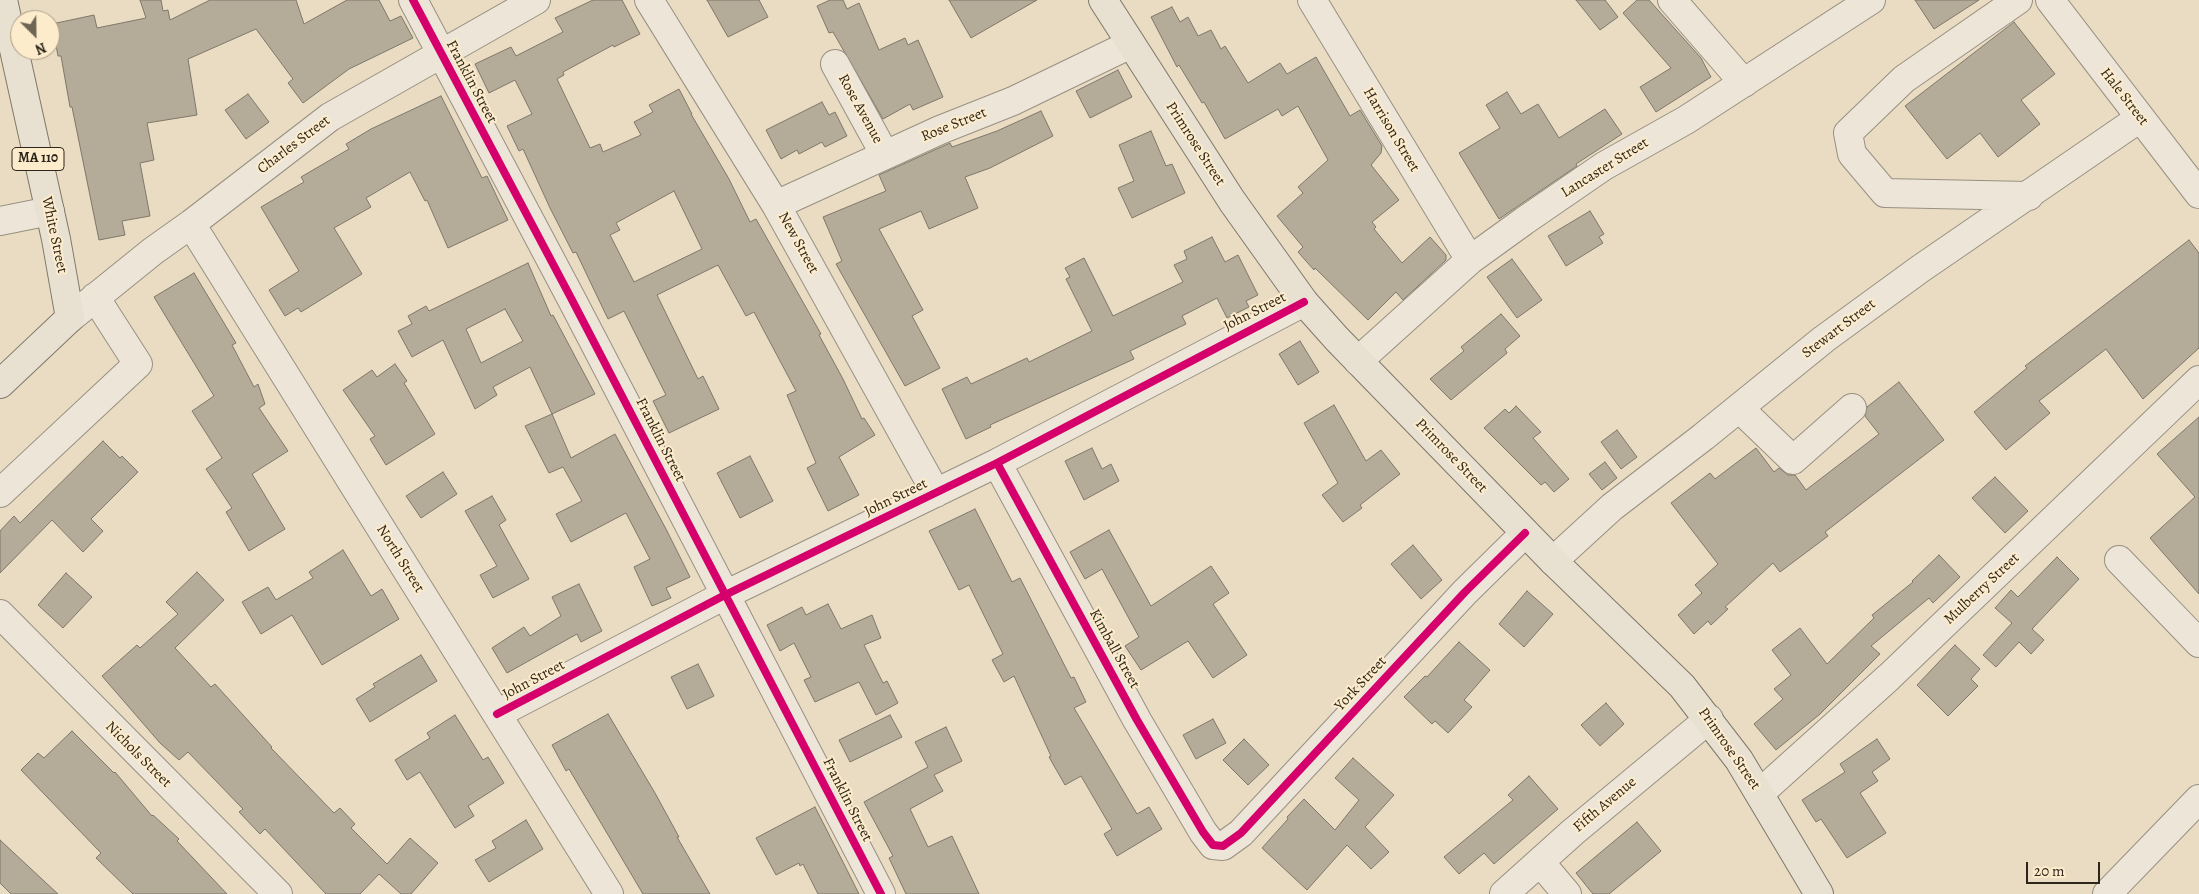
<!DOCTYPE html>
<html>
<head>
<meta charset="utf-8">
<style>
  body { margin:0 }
  #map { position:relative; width:2199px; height:894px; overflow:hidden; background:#e9dcc2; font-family:Alegreya,serif }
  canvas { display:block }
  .north { position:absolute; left:10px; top:10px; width:50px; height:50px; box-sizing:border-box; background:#fceccc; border:1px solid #aa9c85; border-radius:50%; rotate:157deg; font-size:14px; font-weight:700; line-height:20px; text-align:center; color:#2e251a }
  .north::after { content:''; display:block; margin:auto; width:18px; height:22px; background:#6f6555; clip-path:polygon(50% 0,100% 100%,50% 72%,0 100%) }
  .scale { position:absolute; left:2026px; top:862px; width:74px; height:22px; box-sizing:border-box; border:2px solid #2e251a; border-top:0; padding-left:6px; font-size:15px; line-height:18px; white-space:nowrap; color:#2e251a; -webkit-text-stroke:4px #fceccc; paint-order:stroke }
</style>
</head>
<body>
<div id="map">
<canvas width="2199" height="894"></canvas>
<div class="north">N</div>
<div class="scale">20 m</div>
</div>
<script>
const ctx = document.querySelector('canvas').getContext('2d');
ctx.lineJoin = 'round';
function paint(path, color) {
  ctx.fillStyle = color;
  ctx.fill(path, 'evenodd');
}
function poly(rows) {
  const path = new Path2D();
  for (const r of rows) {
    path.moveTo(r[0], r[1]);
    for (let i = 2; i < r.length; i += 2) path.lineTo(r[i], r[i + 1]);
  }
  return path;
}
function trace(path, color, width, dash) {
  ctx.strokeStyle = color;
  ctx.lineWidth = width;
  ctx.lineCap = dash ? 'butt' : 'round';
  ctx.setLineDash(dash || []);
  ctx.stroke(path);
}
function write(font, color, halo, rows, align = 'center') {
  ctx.font = font + ' Alegreya,serif';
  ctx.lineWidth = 4;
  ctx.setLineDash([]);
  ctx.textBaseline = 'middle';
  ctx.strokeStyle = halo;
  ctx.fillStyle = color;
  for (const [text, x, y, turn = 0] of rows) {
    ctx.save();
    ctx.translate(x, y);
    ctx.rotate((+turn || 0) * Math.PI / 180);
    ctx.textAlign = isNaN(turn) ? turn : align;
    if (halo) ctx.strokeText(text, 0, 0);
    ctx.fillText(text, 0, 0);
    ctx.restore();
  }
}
const building = poly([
  [140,0,161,0,163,11,168,10,170,20,210,0,296,0,304,24,347,0,379,0,390,21,401,16,413,38,349,69,303,103,288,83,293,79,256,29,188,59,197,115,147,123,154,160,140,163,150,216,122,221,125,235,99,240,72,107,70,107,61,56,58,56,52,24,94,15,97,28,146,18,140,0],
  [593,0,622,0,640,34,614,47,613,45,563,72,564,75,557,79,590,148,600,144,603,152,641,135,634,122,653,112,649,105,679,89,692,114,691,114,729,179,750,222,756,219,821,334,819,335,843,379,862,419,864,418,875,435,839,457,859,495,828,511,807,468,816,463,787,395,796,391,754,312,746,316,718,265,657,295,698,379,703,376,719,409,669,433,653,401,666,395,624,311,608,319,576,252,573,253,550,208,523,149,519,151,507,126,532,114,515,80,489,93,475,64,511,47,516,56,563,32,555,18,593,0],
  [674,191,702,249,634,282,610,235,620,230,616,223,674,191],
  [707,0,759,0,768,17,728,37,707,0],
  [830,0,843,0,847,9,859,3,879,50,905,38,908,45,918,40,943,97,913,110,910,104,883,119,833,32,829,33,817,6,830,0],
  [949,0,1037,0,971,38,949,0],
  [1576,0,1605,0,1618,17,1600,30,1576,0],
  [1637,0,1649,0,1701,58,1711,77,1656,112,1640,87,1671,68,1623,13,1637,0],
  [1915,0,1979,0,1934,29,1915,0],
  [1172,7,1180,22,1188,17,1198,36,1211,30,1221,49,1225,46,1248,83,1280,63,1287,74,1316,57,1350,116,1360,110,1382,146,1381,153,1371,165,1399,200,1372,222,1376,227,1374,229,1402,263,1430,237,1446,255,1446,260,1403,300,1396,292,1368,320,1315,268,1314,270,1298,252,1303,247,1277,216,1303,193,1298,187,1328,160,1298,106,1282,116,1278,109,1225,139,1204,102,1202,103,1179,65,1177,67,1151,17,1172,7],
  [2014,22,2055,74,2021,100,2040,124,1998,157,1980,133,1947,159,1905,106,2014,22],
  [1118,70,1132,97,1090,118,1076,91,1118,70],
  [1507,92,1521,114,1538,104,1559,138,1605,109,1622,134,1576,164,1577,166,1499,219,1459,153,1500,128,1486,105,1507,92],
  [248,94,269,122,246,139,225,110,248,94],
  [441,96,482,178,487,176,508,220,448,248,427,200,425,201,410,172,366,198,371,207,334,228,362,274,301,312,298,308,285,316,269,290,299,271,261,207,304,182,301,177,349,149,346,144,371,129,441,96],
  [822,102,829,115,835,112,847,136,825,147,822,142,799,154,797,150,781,159,766,130,822,102],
  [1041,111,1053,136,990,168,965,177,978,208,929,229,921,211,879,229,923,310,912,316,940,368,905,386,836,264,842,261,823,217,886,191,879,175,950,143,952,147,997,131,1041,111],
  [1151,131,1166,166,1172,164,1185,193,1132,218,1118,188,1134,181,1119,145,1151,131],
  [1590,211,1604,234,1599,237,1603,243,1566,266,1548,236,1590,211],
  [1212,237,1225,262,1238,255,1258,295,1246,301,1249,307,1227,318,1217,298,1182,316,1186,324,1130,351,1134,359,990,425,991,427,966,439,942,389,967,377,971,384,1027,358,1029,362,1092,331,1066,279,1070,277,1065,268,1084,258,1113,316,1183,282,1174,265,1187,259,1184,251,1212,237],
  [2189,240,2199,253,2199,348,2143,399,2106,349,2039,401,2050,413,2006,450,1974,412,2027,368,2025,366,2189,240],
  [1512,259,1542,300,1517,318,1487,277,1512,259],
  [528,263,551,316,553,315,595,394,552,414,530,367,493,387,497,395,475,409,443,340,412,357,398,331,412,324,408,316,426,306,429,311,528,263],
  [505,309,523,341,481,363,466,329,505,309],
  [194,273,236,343,232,345,254,387,258,384,265,404,259,408,288,451,252,474,285,529,249,551,226,512,232,508,206,469,222,458,192,411,214,396,154,297,194,273],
  [1501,314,1520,336,1505,349,1507,353,1451,400,1430,379,1464,351,1461,347,1501,314],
  [1300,341,1319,372,1298,385,1279,354,1300,341],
  [395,364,407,381,404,383,435,434,386,465,370,439,375,436,343,390,372,370,377,377,395,364],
  [1899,382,1944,440,1825,532,1828,536,1780,572,1773,563,1725,607,1728,609,1711,625,1708,621,1694,634,1678,615,1702,593,1695,585,1718,564,1671,503,1710,473,1715,479,1756,448,1774,472,1779,468,1788,475,1795,475,1806,490,1879,434,1865,416,1867,407,1899,382],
  [1334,405,1366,461,1381,450,1400,474,1360,505,1362,508,1343,522,1322,495,1338,483,1304,423,1334,405],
  [1516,406,1541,432,1533,438,1569,479,1554,492,1545,482,1541,485,1484,428,1505,409,1509,413,1516,406],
  [552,414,571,458,615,434,666,529,690,577,666,588,671,598,652,606,634,567,650,559,626,513,571,542,556,514,582,501,563,467,549,473,525,426,552,414],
  [2199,417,2199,594,2150,538,2195,497,2157,454,2199,417],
  [1617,430,1637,457,1621,469,1601,442,1617,430],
  [103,441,120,458,122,456,138,472,91,519,103,531,83,552,52,520,0,573,0,531,14,516,20,523,103,441],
  [1092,448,1102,469,1111,464,1119,481,1084,500,1065,461,1092,448],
  [750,456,773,501,740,518,717,473,750,456],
  [1605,462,1617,478,1602,490,1589,474,1605,462],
  [443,472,457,494,421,518,406,496,443,472],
  [1995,477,2028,511,2005,533,1972,498,1995,477],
  [492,496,506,520,499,525,529,579,493,598,480,575,497,566,465,511,492,496],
  [975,509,1012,582,1020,578,1071,678,1074,677,1086,702,1074,708,1137,814,1149,807,1162,829,1117,856,1104,834,1112,829,1081,776,1065,785,1049,757,1051,756,1014,676,1004,682,992,660,1003,654,969,585,959,590,929,531,975,509],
  [1109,530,1151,606,1211,566,1229,593,1213,604,1247,655,1213,678,1188,641,1141,670,1125,646,1139,637,1102,569,1085,579,1070,552,1109,530],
  [1413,545,1442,580,1421,599,1391,564,1413,545],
  [343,550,371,596,382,589,399,619,322,665,292,615,261,634,242,602,268,587,276,600,313,578,309,572,343,550],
  [1939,555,1960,577,1933,603,1929,598,1871,646,1880,654,1820,714,1776,750,1754,724,1783,699,1774,689,1791,675,1772,650,1800,628,1827,664,1874,618,1872,615,1913,582,1912,581,1939,555],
  [2057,557,2079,579,2032,629,2044,640,2031,654,2019,642,1996,667,1983,655,2012,623,1995,608,2011,590,2018,597,2057,557],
  [197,572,224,600,175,648,211,687,215,684,272,747,271,748,334,813,340,808,355,824,351,828,387,864,410,838,438,863,411,894,401,894,379,874,360,894,326,894,265,829,260,834,239,812,243,809,188,752,179,760,160,743,102,676,137,645,140,648,178,614,166,602,197,572],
  [66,573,92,597,63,628,38,605,66,573],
  [579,584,602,631,581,642,577,634,507,673,492,648,524,627,530,636,561,616,552,597,579,584],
  [1527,591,1553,614,1524,647,1499,624,1527,591],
  [828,604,841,629,872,615,881,638,864,645,883,683,887,681,898,703,876,715,859,682,815,702,804,680,811,677,794,643,780,651,767,625,802,607,806,615,828,604],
  [1459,642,1490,670,1464,700,1472,707,1448,733,1435,721,1432,724,1404,697,1425,676,1427,677,1459,642],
  [1955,645,1980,669,1971,679,1978,686,1948,716,1917,685,1955,645],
  [421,655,437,681,370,722,356,699,375,687,373,684,421,655],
  [698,664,714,696,687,709,671,677,698,664],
  [1606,703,1624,724,1600,746,1581,725,1606,703],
  [608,714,655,793,679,837,677,837,710,894,643,894,569,769,566,771,552,745,608,714],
  [455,715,483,760,488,757,504,783,468,806,474,816,455,828,420,772,407,780,395,760,430,738,427,733,455,715],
  [890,715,902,737,850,762,839,740,890,715],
  [1213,719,1226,743,1196,759,1183,735,1213,719],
  [946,727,962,761,934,775,943,791,910,809,928,847,952,836,979,894,906,894,889,858,893,856,864,802,928,767,915,742,946,727],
  [72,731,114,773,115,772,152,816,153,815,179,839,177,841,227,894,133,894,96,858,101,853,21,770,38,753,44,758,72,731],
  [1244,739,1269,765,1248,785,1223,760,1244,739],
  [1877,739,1890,759,1872,772,1878,781,1860,793,1886,833,1847,858,1821,819,1816,822,1802,800,1845,772,1840,764,1877,739],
  [1353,758,1394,795,1365,827,1389,852,1371,869,1347,845,1307,890,1262,848,1288,819,1287,817,1304,799,1335,830,1359,800,1335,778,1353,758],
  [1529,776,1558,809,1494,864,1484,853,1459,874,1444,857,1513,800,1508,795,1529,776],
  [815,807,844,864,859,894,818,894,803,864,800,866,799,863,776,875,756,838,815,807],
  [526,820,543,849,489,882,475,860,496,848,492,841,526,820],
  [1637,822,1661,851,1609,894,1593,894,1576,873,1637,822],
  [0,840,58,894,11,894,0,883,0,840]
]);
paint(building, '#b4ab99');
trace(building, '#7f7769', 1);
const minor = poly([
  [413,0,571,298,881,894],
  [649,0,776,205,936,493],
  [1312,0,1470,260],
  [1672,0,1744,83],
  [2018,0,1904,79,1848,133,1852,154,1885,193,2029,196],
  [2050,0,2199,194],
  [835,64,885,155],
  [776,205,940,130,1013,101,1131,44],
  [0,221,50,211],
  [191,224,609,894],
  [70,318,153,251,191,224,330,117,536,0],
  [1358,361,1470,260,1524,221,1604,166,1686,120,1871,0],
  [1739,408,1793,460,1852,408],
  [997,463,1137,720,1203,832,1213,845,1223,846,1241,833,1465,592,1525,533],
  [0,493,138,364,95,297],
  [2119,560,2199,643],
  [1553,561,1612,507,1703,437,1824,339,1920,269,2140,118],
  [0,614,278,894],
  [497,714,725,595,997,463,1304,302],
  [1760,793,1889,677,2199,380],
  [1540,862,1567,894],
  [1504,894,1573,832,1709,719],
  [2107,894,2199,799]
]);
const major = poly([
  [1103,0,1232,201,1304,302,1337,339,1553,561,1682,686,1739,760,1819,894],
  [0,384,70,318,56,239,3,0]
]);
trace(minor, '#989081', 30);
trace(major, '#7f7769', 30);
trace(minor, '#ece5d8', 28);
trace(major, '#e8e1d1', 28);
trace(poly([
  [413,0,571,298,881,894],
  [997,463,1137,720,1203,832,1213,845,1223,846,1241,833,1465,592,1525,533],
  [497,714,725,595,997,463,1304,302]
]), '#d6006c', 8);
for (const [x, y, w] of [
  [38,159,52]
]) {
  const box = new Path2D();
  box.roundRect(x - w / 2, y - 11.5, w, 23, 4);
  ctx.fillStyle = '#fceccc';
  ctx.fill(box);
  trace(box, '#2e251a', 1);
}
write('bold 14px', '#2e251a', null, [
  ["MA 110",38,159]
]);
write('15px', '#2e251a', '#fceccc', [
  ["Franklin Street",471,82,62],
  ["Hale Street",2124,97,52],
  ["Rose Avenue",860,109,61],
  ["Rose Street",954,125,-22],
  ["Harrison Street",1391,130,59],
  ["Primrose Street",1195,144,57],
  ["Charles Street",294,145,-37],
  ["Lancaster Street",1605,168,-32],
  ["White Street",54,235,78],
  ["New Street",798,243,61],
  ["John Street",1255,312,-27],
  ["Stewart Street",1839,329,-37],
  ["Franklin Street",660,440,63],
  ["Primrose Street",1451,456,46],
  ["John Street",896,498,-26],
  ["North Street",400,559,58],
  ["Mulberry Street",1982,589,-43],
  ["Kimball Street",1114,649,61],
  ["John Street",534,680,-28],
  ["York Street",1361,684,-47],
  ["Primrose Street",1729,749,55],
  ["Nichols Street",138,755,45],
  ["Franklin Street",847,800,63],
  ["Fifth Avenue",1605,805,-40]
]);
</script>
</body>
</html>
